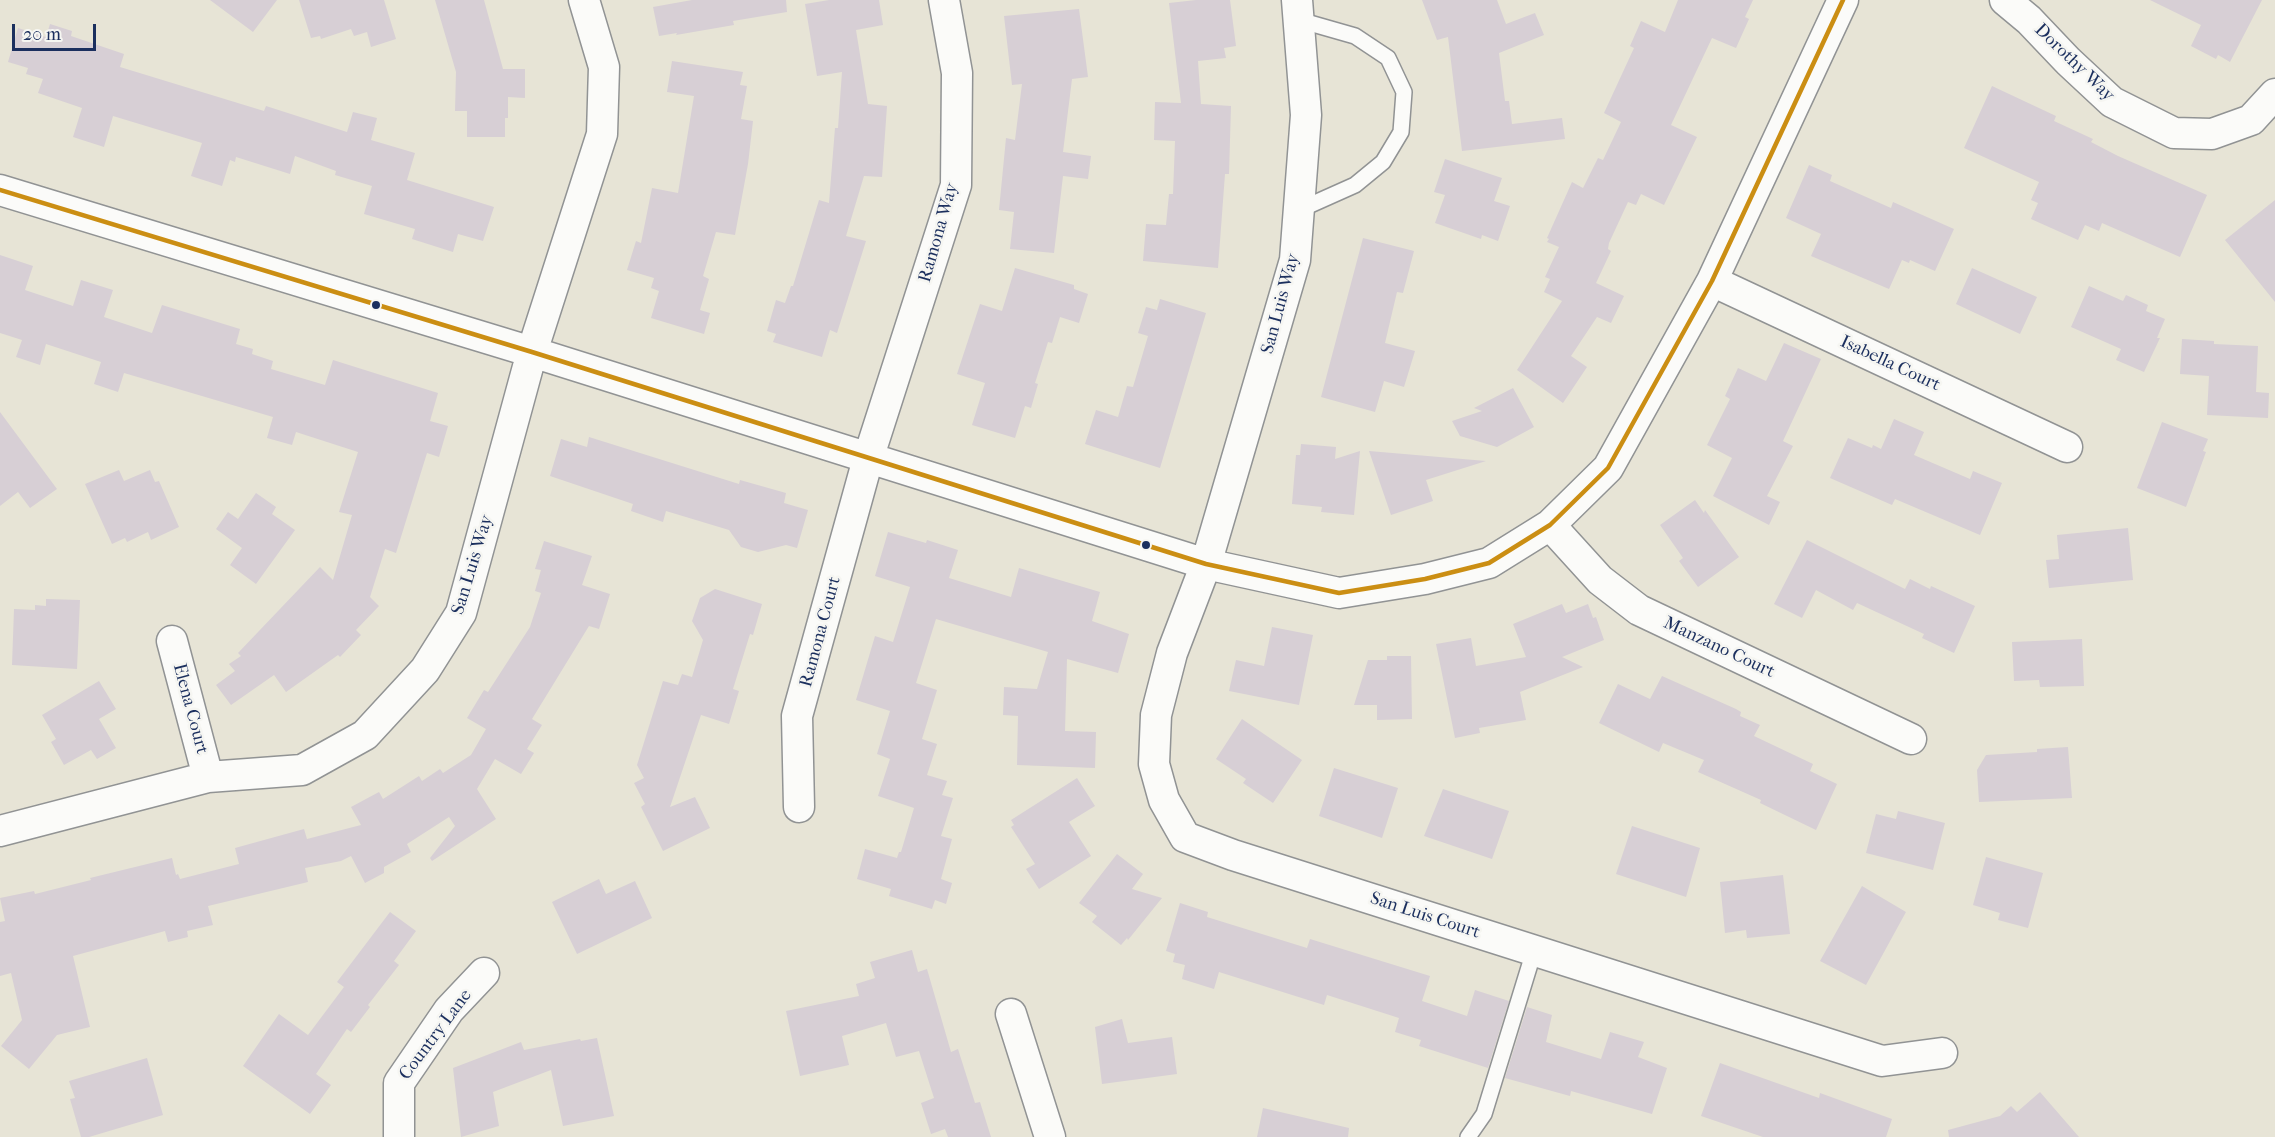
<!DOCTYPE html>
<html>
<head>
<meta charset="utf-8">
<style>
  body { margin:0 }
  #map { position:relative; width:2275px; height:1137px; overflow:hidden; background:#e7e4d6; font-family:"IM FELL French Canon",serif }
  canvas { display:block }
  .scale { position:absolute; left:12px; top:24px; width:84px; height:27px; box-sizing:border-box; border:3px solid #1b2f5e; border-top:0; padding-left:8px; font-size:18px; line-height:21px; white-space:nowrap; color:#1b2f5e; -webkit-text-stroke:4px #f6f6f2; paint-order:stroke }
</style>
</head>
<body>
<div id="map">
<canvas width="2275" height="1137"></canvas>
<div class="scale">20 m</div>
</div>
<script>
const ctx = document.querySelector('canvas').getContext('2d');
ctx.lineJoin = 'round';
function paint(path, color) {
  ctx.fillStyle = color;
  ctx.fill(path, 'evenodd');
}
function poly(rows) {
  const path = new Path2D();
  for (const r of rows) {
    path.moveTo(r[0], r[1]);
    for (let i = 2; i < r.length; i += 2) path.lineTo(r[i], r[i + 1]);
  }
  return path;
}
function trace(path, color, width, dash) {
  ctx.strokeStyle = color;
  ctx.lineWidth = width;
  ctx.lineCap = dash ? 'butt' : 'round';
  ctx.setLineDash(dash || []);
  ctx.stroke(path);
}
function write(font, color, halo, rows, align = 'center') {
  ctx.font = font + ' "IM FELL French Canon",serif';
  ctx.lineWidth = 5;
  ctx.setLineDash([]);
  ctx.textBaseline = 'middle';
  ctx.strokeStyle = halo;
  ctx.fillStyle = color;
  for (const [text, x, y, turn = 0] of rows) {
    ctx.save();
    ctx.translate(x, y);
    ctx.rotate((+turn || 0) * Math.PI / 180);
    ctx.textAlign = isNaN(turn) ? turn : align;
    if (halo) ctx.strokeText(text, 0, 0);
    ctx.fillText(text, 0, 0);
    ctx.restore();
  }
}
paint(poly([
  [210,0,277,0,253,32],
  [299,0,384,0,396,39,371,47,367,32,354,36,351,29,321,39,320,36,311,38],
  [435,0,484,0,503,69,525,69,525,98,508,97,508,118,505,118,505,137,467,137,467,111,455,111,456,72],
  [692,0,786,0,787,12,733,21,734,25,676,35,677,33,659,36,653,7],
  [829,0,879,0,883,25,856,30,868,104,887,106,882,177,864,176,846,236,866,241,837,333,830,330,822,357,773,342,776,334,767,331,776,300,785,303,791,286,793,286,819,200,829,203,835,128,838,128,842,72,817,76,805,4],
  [1196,0,1230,0,1236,46,1224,48,1226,58,1198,61,1201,104,1231,106,1229,174,1225,174,1218,268,1143,261,1146,224,1166,225,1169,194,1173,194,1175,141,1154,140,1155,102,1181,103,1169,3],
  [1422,0,1497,0,1506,24,1535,13,1544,35,1499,53,1505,101,1509,101,1512,124,1562,118,1565,139,1462,151,1448,37,1437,40],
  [1678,0,1753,0,1745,17,1749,19,1736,48,1712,38,1671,125,1697,137,1664,205,1641,194,1636,205,1628,202,1609,243,1608,249,1611,251,1596,283,1624,296,1611,323,1597,317,1571,356,1587,367,1563,403,1517,370,1562,301,1544,292,1550,279,1545,277,1559,247,1547,242,1549,239,1547,238,1572,182,1583,188,1598,158,1603,160,1621,122,1604,113,1634,48,1630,46,1641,21,1665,32],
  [2150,0,2262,0,2230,62,2218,55,2216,59,2191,46,2201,25],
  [1079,9,1088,77,1072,79,1063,152,1091,156,1088,179,1063,176,1054,253,1010,249,1014,212,999,210,1006,138,1015,140,1022,84,1012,85,1004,16],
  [50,24,72,31,71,36,124,54,120,67,264,111,266,106,347,132,353,112,377,118,371,140,415,153,407,180,494,207,483,241,458,234,453,252,412,239,415,229,364,214,372,186,335,175,336,171,295,156,290,174,236,157,235,162,230,160,222,186,191,176,202,143,113,116,104,147,73,137,82,108,38,93,43,79,26,74,28,68,8,62,18,28,46,37],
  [672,61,743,72,740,85,747,86,741,119,753,121,748,164,735,235,716,232,703,276,709,279,700,310,710,313,704,334,651,318,659,291,651,288,654,278,627,270,636,241,641,243,652,188,678,193,694,96,667,92],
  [1992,86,2056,116,2054,121,2093,139,2091,142,2118,156,2207,195,2180,257,2102,223,2099,231,2085,225,2078,240,2031,219,2038,203,2031,200,2039,182,1964,148],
  [1445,159,1502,178,1494,201,1510,206,1498,241,1482,235,1481,239,1435,223,1445,195,1434,192],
  [1809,165,1832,175,1830,181,1891,208,1893,202,1954,229,1935,271,1910,260,1909,263,1902,260,1889,289,1811,256,1821,234,1786,218],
  [2275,200,2275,302,2225,240],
  [1363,238,1414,251,1403,293,1397,292,1385,343,1415,351,1404,387,1384,381,1375,412,1321,397],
  [0,255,33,266,25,290,73,306,81,280,113,290,104,317,152,333,162,305,240,329,236,344,253,349,252,354,273,361,271,369,325,385,333,360,438,393,430,421,448,426,439,457,427,453,396,553,385,549,370,597,379,606,356,630,361,635,340,657,338,655,286,692,274,675,231,705,216,685,235,671,229,664,241,656,238,653,320,567,333,580,352,515,339,512,358,452,296,432,292,445,267,438,273,417,124,373,118,392,94,384,101,362,46,344,40,365,16,357,22,340,0,333],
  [1015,268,1074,285,1074,289,1088,294,1079,323,1060,317,1052,343,1048,342,1035,383,1038,384,1031,408,1025,406,1015,438,972,425,985,383,957,374,980,304,1002,311],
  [1972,268,2037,297,2020,334,1956,304],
  [2089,286,2123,301,2126,295,2148,305,2146,311,2165,319,2157,338,2160,338,2144,372,2116,360,2121,349,2071,327],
  [1160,299,1206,313,1160,468,1085,444,1096,410,1118,417,1127,386,1133,387,1148,336,1138,333,1146,307,1157,310],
  [2182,339,2214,341,2214,344,2258,346,2256,392,2269,393,2268,418,2207,415,2209,376,2180,374],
  [1784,343,1821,359,1783,441,1793,446,1767,496,1780,502,1769,525,1713,496,1732,458,1707,445,1730,399,1725,396,1738,368,1766,381],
  [1513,388,1534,427,1497,447,1460,436,1452,421,1482,411,1474,408],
  [0,412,57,489,30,508,18,492,0,506],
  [1894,419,1924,432,1914,455,1970,479,1973,471,2002,483,1980,535,1895,499,1892,505,1830,478,1848,438,1872,448,1873,445,1881,449],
  [2162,422,2208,439,2203,451,2206,452,2186,507,2137,488],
  [589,437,739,484,740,480,786,493,784,503,808,510,797,548,786,545,758,552,741,547,729,530,666,511,663,522,631,511,633,504,550,476,561,439,587,447],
  [1301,444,1336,447,1335,459,1360,451,1354,515,1321,512,1322,507,1292,504,1296,455,1300,455],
  [1369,451,1486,461,1426,480,1433,501,1391,515],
  [119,470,124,481,150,470,155,482,159,481,179,527,151,540,148,532,127,542,125,538,112,544,85,484],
  [256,493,276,507,272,514,295,530,256,584,230,565,242,548,216,529,228,512,238,519],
  [1695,500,1704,513,1705,510,1739,557,1698,587,1679,561,1683,558,1660,525],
  [2128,528,2133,580,2049,588,2046,560,2059,559,2057,535],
  [888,532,926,543,927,540,958,550,949,578,1011,597,1019,568,1100,592,1092,621,1129,634,1118,673,1067,659,1065,731,1096,732,1095,768,1017,765,1018,716,1003,715,1004,687,1037,689,1048,652,936,619,916,683,937,690,922,739,937,744,927,775,947,781,942,795,953,798,941,836,952,839,941,879,952,883,946,904,935,900,932,909,889,896,891,889,857,879,865,849,897,858,899,852,901,852,914,808,878,796,890,759,877,754,890,711,856,700,875,636,893,642,910,587,875,576],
  [1807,540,1905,589,1910,579,1930,589,1931,586,1975,606,1954,653,1922,638,1924,634,1857,603,1853,610,1816,590,1802,618,1774,604],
  [544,541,592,556,582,585,610,594,599,629,589,626,532,719,542,725,527,749,534,753,521,774,495,759,477,789,496,819,432,861,430,858,455,826,449,817,407,844,411,852,384,867,384,873,365,883,351,856,341,861,305,868,308,882,208,906,213,925,187,931,188,937,168,942,165,931,73,956,90,1027,57,1035,29,1069,1,1046,22,1020,11,973,0,976,0,922,5,921,0,898,34,891,35,894,91,880,90,878,172,858,176,875,178,874,180,879,239,864,235,848,304,829,307,839,361,825,351,807,379,792,383,799,419,776,422,781,440,769,443,773,471,755,486,729,467,718,484,690,488,692,530,627,541,593,535,591,541,570,535,569],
  [715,589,762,604,753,635,750,634,733,689,739,691,729,724,701,715,670,807,695,797,710,828,663,851,641,807,645,804,634,783,644,778,637,765,663,681,678,685,682,674,692,677,703,640,692,621,700,598],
  [46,599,80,600,77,669,12,665,14,609,35,610,35,605,46,606],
  [1562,604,1566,613,1588,604,1593,618,1596,617,1604,640,1562,657,1583,667,1520,692,1526,720,1479,728,1480,733,1455,738,1436,644,1471,638,1476,666,1526,657,1513,624],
  [1272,627,1313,635,1299,705,1229,691,1236,660,1264,666],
  [2082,639,2084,686,2040,687,2039,680,2014,681,2012,642],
  [1387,656,1411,656,1412,719,1377,720,1377,705,1354,705,1368,660,1387,660],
  [1662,676,1736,709,1741,712,1740,716,1760,725,1754,736,1813,764,1810,771,1837,784,1816,830,1760,803,1761,800,1698,772,1704,760,1663,743,1659,752,1599,723,1618,684,1650,699],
  [99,681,116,709,99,719,116,748,97,759,91,750,64,765,51,742,56,739,42,715],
  [1242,719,1302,760,1273,803,1243,783,1246,779,1216,759],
  [2068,747,2072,798,1979,802,1977,770,1986,755,2037,752,2037,749],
  [1334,768,1398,788,1382,838,1319,816],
  [1077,778,1095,806,1069,822,1091,856,1039,889,1026,869,1035,864,1011,827,1014,825,1011,820],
  [1443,789,1509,811,1492,859,1424,836],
  [1898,811,1945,823,1933,870,1866,853,1876,814,1896,819],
  [1632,826,1700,848,1686,897,1616,874],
  [1117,854,1143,874,1132,889,1162,898,1128,940,1127,938,1121,945,1092,922,1097,916,1079,903],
  [1986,857,2043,873,2028,928,1998,920,2000,913,1973,905],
  [1783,875,1790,934,1747,938,1746,930,1725,933,1720,882],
  [599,879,606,894,635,881,652,918,577,954,552,902],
  [1862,886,1906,912,1866,985,1820,961],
  [1180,903,1208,912,1207,917,1307,948,1310,939,1430,976,1422,1001,1467,1016,1475,990,1509,1001,1488,1068,1419,1046,1421,1040,1395,1032,1399,1018,1327,995,1324,1005,1219,972,1214,989,1182,979,1185,965,1173,962,1175,954,1166,951],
  [390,912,416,931,394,961,399,965,368,1005,370,1007,351,1032,347,1029,316,1074,331,1085,310,1114,243,1066,279,1014,308,1035,344,987,337,982],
  [912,950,918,972,927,969,951,1052,958,1049,975,1103,980,1102,991,1137,948,1137,945,1129,931,1134,921,1103,934,1098,919,1051,896,1057,886,1023,842,1036,849,1065,800,1076,786,1011,859,996,856,984,875,978,870,962],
  [1527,1007,1552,1015,1546,1042,1601,1059,1610,1032,1644,1042,1638,1057,1667,1068,1652,1114,1571,1091,1570,1096,1505,1078],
  [1122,1019,1128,1043,1172,1037,1177,1074,1102,1084,1095,1027],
  [597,1038,614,1116,563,1126,551,1070,493,1092,499,1126,461,1137,453,1068,521,1042,524,1050,580,1039,581,1041],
  [147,1058,163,1115,89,1137,81,1137,70,1099,75,1098,69,1081],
  [1720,1063,1819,1098,1820,1093,1892,1119,1886,1137,1763,1137,1701,1116],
  [2040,1092,2079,1137,1949,1137,1948,1130,2000,1116,2011,1106,2017,1112],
  [1263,1108,1349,1128,1348,1137,1257,1137]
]), '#d7cfd5');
const lane = poly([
  [1299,20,1355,36,1388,58,1404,92,1401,132,1383,162,1355,185,1299,210],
  [1468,1137,1484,1114,1534,951]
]);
const street = poly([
  [1297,0,1306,115,1295,260,1206,564,1172,653,1156,715,1154,764,1164,800,1185,837,1233,855,1882,1061,1942,1053],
  [2005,0,2029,20,2068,61,2112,102,2174,133,2212,134,2251,120,2275,94],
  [0,190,532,352,1206,564,1339,593,1425,579,1489,563,1550,525,1608,468,1712,281,1843,0],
  [1712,281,2067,447],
  [1550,525,1600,580,1639,610,1911,739],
  [172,641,208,777],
  [799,807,797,716,868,459,956,185,957,73,944,0],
  [0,831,208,777,302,770,365,735,425,670,461,613,532,352,602,134,604,67,584,0],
  [1011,1014,1050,1137],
  [399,1137,399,1083,449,1010,484,973]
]);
trace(lane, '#919394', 18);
trace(street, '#919394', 33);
trace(lane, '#fbfbf9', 15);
trace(street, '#fbfbf9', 30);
trace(poly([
  [0,190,532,352,1206,564,1339,593,1425,579,1489,563,1550,525,1608,468,1712,281,1843,0]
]), '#cb8e13', 4.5);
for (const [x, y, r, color] of [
  [376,305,5,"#1b2f5e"],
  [1146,545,5,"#1b2f5e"]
]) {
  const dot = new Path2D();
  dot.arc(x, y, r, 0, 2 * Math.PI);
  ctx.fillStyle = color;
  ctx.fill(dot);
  trace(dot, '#f6f6f2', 2);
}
write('18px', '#1b2f5e', '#f6f6f2', [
  ["Dorothy Way",2074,63,44],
  ["Ramona Way",939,233,-74],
  ["San Luis Way",1281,304,-75],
  ["Isabella Court",1890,364,25],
  ["San Luis Way",473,565,-73],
  ["Ramona Court",821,632,-75],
  ["Manzano Court",1719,648,25],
  ["Elena Court",190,709,75],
  ["San Luis Court",1425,916,18],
  ["Country Lane",436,1035,-53]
]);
</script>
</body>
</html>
